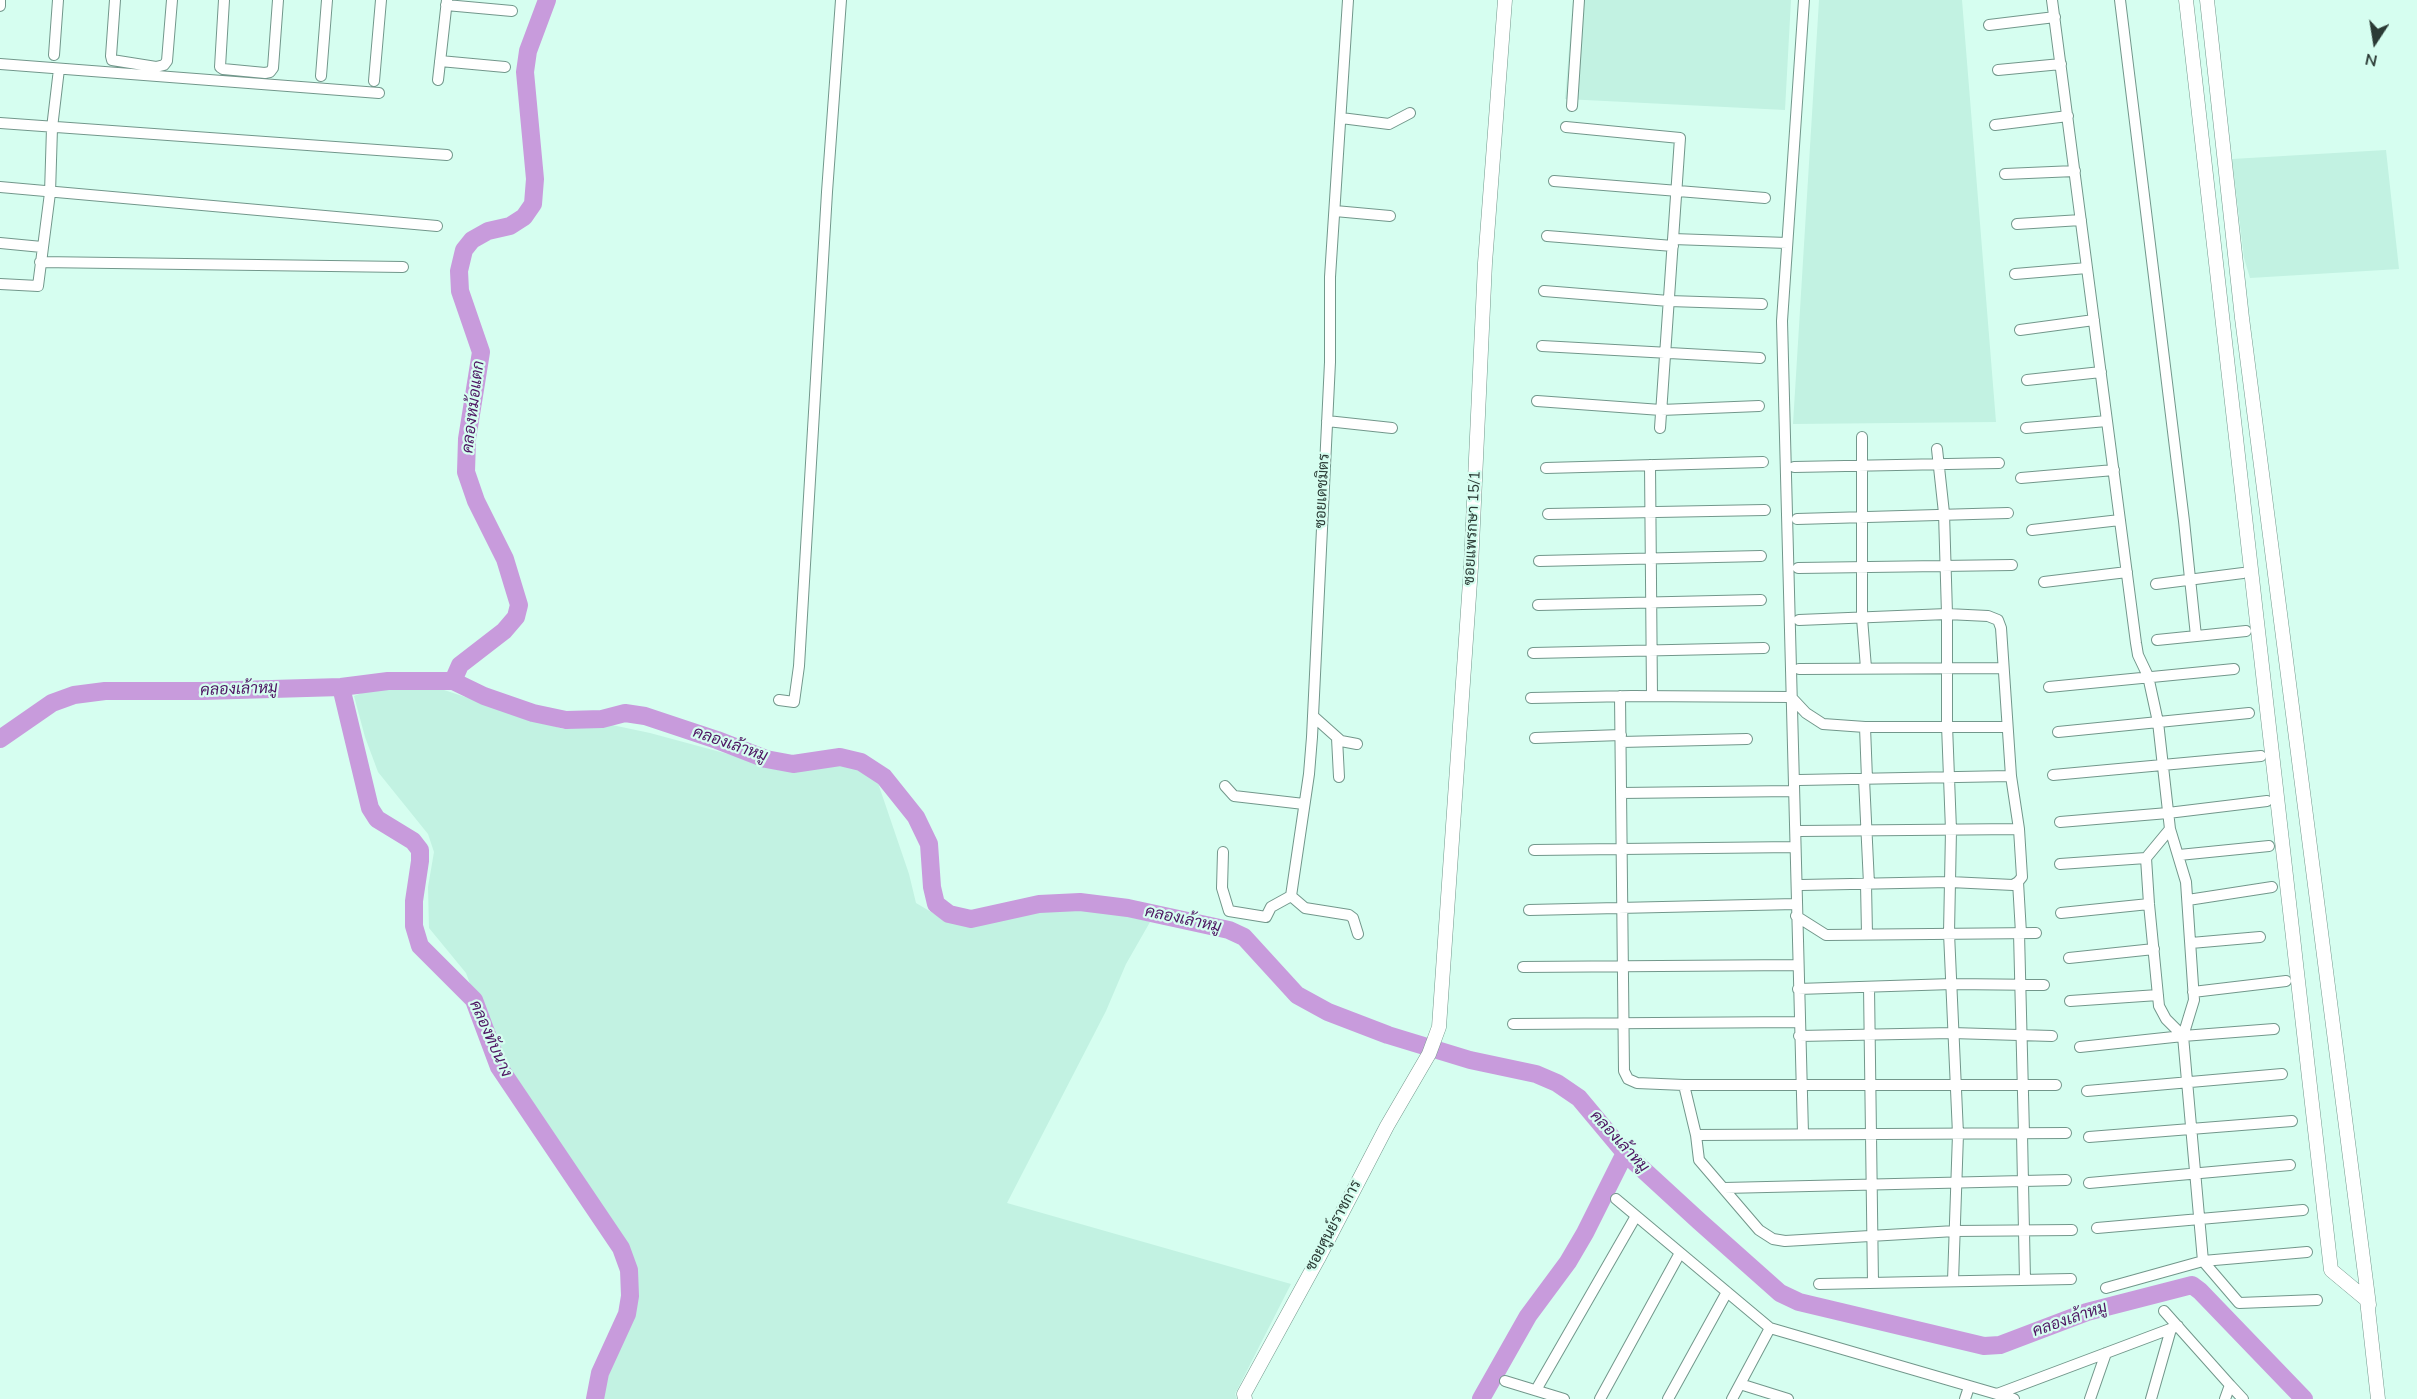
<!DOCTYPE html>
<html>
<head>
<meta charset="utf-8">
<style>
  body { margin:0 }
  #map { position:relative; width:2417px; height:1399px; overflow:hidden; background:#d6fef0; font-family:"Nunito Sans",sans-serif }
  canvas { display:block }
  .north { position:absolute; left:2345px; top:12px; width:60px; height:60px; -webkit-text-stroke:4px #d6fef0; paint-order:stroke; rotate:192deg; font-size:16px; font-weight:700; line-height:24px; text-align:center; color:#2b3b35 }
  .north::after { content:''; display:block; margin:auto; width:21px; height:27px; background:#2b3b35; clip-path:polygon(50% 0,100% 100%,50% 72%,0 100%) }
</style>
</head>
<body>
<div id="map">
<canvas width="2417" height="1399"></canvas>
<div class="north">N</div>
</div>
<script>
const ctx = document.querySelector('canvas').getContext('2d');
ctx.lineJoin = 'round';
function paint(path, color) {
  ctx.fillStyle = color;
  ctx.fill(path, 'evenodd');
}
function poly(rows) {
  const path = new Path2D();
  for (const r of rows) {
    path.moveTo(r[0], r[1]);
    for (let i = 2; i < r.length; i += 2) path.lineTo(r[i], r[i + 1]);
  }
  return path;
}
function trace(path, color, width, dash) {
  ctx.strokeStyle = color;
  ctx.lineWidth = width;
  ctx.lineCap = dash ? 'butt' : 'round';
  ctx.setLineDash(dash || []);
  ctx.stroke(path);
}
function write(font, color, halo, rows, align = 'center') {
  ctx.font = font + ' "Nunito Sans",Sarabun,sans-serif';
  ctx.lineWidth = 4.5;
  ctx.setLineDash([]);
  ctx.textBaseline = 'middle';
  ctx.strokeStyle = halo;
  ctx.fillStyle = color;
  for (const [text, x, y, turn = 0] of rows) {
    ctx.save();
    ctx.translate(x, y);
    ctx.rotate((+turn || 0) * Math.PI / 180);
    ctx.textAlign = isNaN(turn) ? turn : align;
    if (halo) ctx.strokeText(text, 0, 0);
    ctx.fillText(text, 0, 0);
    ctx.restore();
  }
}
paint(poly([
  [1573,0,1791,0,1785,110,1565,99],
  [1819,0,1962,0,1996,422,1793,424],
  [2386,150,2399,269,2250,278,2244,258,2232,159],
  [382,685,444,690,563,729,612,725,650,733,776,767,837,763,859,768,878,783,909,874,916,903,938,916,1004,906,1097,907,1150,922,1126,964,1106,1011,1007,1203,1291,1284,1235,1394,1237,1399,600,1399,633,1300,635,1278,563,1149,494,1049,466,973,429,928,428,887,434,852,428,834,378,772,365,737,354,696]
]), '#c2f2e2');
trace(poly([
  [453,681,460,665,504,631,516,617,519,605,505,559,476,501,466,472,467,439,481,352,460,291,459,271,464,250,472,240,488,231,510,226,524,217,533,204,535,179,525,72,528,51,547,0],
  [341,687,370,808,377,819,413,841,420,850,420,861,414,901,414,926,420,946,474,1000,499,1067,621,1248,629,1270,630,1296,627,1314,600,1373,595,1399],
  [0,739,52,703,74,695,105,691,203,691,341,687,388,681,453,681,484,696,533,713,566,720,602,719,625,713,645,716,717,740,766,759,793,764,840,757,861,762,884,777,916,817,929,844,932,887,936,904,949,914,971,919,1039,904,1080,902,1128,908,1229,930,1244,937,1297,995,1328,1012,1388,1035,1470,1060,1536,1074,1557,1083,1579,1098,1625,1153,1699,1221,1780,1293,1799,1302,1984,1346,2000,1345,2087,1312,2192,1285,2200,1291,2304,1399],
  [1481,1399,1528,1316,1568,1262,1585,1233,1625,1153]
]), '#c89bdc', 18);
const minor = poly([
  [115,0,111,56,112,60,156,67,164,65,167,61,172,0],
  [224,0,220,67,223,69,265,73,270,72,273,68,278,0],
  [1348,0,1330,277,1330,362,1312,737,1309,774,1291,896,1305,908,1349,915,1353,918,1358,934],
  [2052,0,2136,643,2138,655,2148,676,2158,722,2170,829,2186,882,2194,1000,2183,1036,2203,1261,2239,1303,2317,1300],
  [2120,0,2184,521,2196,636],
  [446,5,512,11],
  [0,6,0,0],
  [1989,25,2055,17],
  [54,55,58,0],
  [440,61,505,67],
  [0,64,379,93],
  [1998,70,2061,64],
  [321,76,327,0],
  [438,80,447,0],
  [374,81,381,0],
  [1572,106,1579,0],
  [1341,118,1389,124,1410,113],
  [0,123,447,155],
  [1995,125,2068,116],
  [1566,127,1680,138,1660,428],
  [2005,174,2075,171],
  [1554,181,1765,198],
  [0,187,437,226],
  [1335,211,1390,216],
  [2017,224,2081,220],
  [1547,236,1673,246],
  [1673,239,1787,243],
  [0,243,42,247],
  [40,262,403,267],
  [2015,274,2087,268],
  [0,284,38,286,50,193,52,128,59,69],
  [1544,291,1669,301,1762,304],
  [2020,330,2094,320],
  [1542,346,1760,358],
  [2027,380,2101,372],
  [1537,401,1661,410,1759,406],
  [1327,421,1392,428],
  [2026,428,2107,421],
  [1862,437,1862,618,1866,668],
  [1937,449,1944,513,1947,614,1947,725,1951,830,1949,933,1958,1134,1953,1281],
  [1650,465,1652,696],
  [1794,467,1999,463],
  [1546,468,1763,462],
  [2021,478,2114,470],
  [1548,514,1765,510],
  [1797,519,2008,513],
  [2032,530,2120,520],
  [1539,561,1761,556],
  [1798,568,2012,565],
  [2044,582,2127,572],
  [2156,584,2243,573],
  [1538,605,1761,600],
  [1799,620,1947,614,1988,616,1998,620,2001,628,2011,776,2019,829,2022,877,2018,882,2021,933],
  [2157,640,2246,631],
  [1533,653,1764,648],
  [1799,669,2003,668],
  [2049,687,2234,669],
  [1620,696,1624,1071,1628,1079,1637,1083,1684,1085,2056,1085],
  [1531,698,1632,696,1791,697,1806,713,1823,724,1865,727,2007,727],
  [779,700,794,702,799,666,827,192,841,0],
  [1313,716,1341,741,1357,744],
  [1865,727,1867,779],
  [2058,732,2249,713],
  [1337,738,1339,777],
  [1535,738,1621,735],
  [1621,742,1747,739],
  [2053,775,2261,756],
  [1864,779,1869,884],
  [1799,780,2011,776],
  [1225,786,1234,796,1304,804],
  [1621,793,1793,791],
  [2060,822,2168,813,2267,801],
  [2170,829,2146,858,2149,904,2159,1006,2166,1019,2183,1036],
  [1799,831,2019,829],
  [1534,850,1795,847],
  [1223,852,1222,888,1229,911,1266,917,1271,907,1291,896],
  [2179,855,2269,846],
  [2060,864,2146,858],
  [1866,884,1867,934],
  [1801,885,1950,882,2013,885,2018,882],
  [2188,900,2272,887],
  [1529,910,1796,904],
  [2061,913,2149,904],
  [1796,916,1826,935,2036,933],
  [2019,933,2024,1134],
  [2191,943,2260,937],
  [2069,958,2154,949],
  [1523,967,1798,965],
  [1869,987,1873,1283],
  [1798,989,1952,984,2044,985],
  [2193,992,2286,981],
  [2070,1001,2158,995],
  [1513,1024,1799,1022],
  [1799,1036,1952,1033,2052,1036],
  [2080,1047,2183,1036,2274,1029],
  [1684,1085,1696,1135,1699,1160,1759,1230,1773,1239,1785,1241,1955,1231,2072,1230],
  [2087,1091,2282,1074],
  [1803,1133,1782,321,1804,0],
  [2022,1134,2025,1280],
  [1696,1135,2066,1133],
  [2089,1137,2292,1121],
  [2089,1183,2290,1165],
  [1724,1188,2066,1180],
  [1616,1199,1770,1328,2014,1399],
  [2097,1228,2303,1210],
  [1819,1284,2071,1279],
  [2106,1288,2203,1261,2307,1252],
  [2164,1311,2230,1385,2225,1399],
  [1505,1381,1564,1399],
  [1740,1384,1788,1399],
  [2230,1385,2243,1399],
  [1536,1390,1636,1216],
  [1997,1394,2178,1326],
  [1600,1399,1680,1253],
  [1668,1399,1727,1292],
  [1732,1399,1770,1328],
  [1965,1399,1969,1387],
  [2090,1399,2106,1353],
  [2151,1399,2171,1329]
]);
const tertiary = poly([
  [2186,0,2331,1270,2367,1300,2378,1399],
  [2207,0,2242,318,2369,1305],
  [1245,1399,1244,1394,1318,1259,1387,1126,1429,1054,1439,1027,1471,567,1485,263,1505,0]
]);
trace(minor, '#72978b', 12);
trace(tertiary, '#72978b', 15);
trace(minor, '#fff', 10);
trace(tertiary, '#fff', 14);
write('15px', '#2b3b35', '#d6fef0', [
  ["ซอยเดชมิตร",1323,491,-87],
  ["ซอยแพรกษา 15/1",1473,528,-87],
  ["ซอยศูนย์ราชการ",1334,1226,-62]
]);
write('italic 16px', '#4e1562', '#d6fef0', [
  ["คลองหม้อแตก",474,407,-83],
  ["คลองเล้าหมู",239,690,-2],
  ["คลองเล้าหมู",730,745,19],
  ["คลองเล้าหมู",1183,920,12],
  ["คลองทับนาง",490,1039,66],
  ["คลองเล้าหมู",1619,1142,47],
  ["คลองเล้าหมู",2070,1320,-19]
]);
</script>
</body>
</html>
